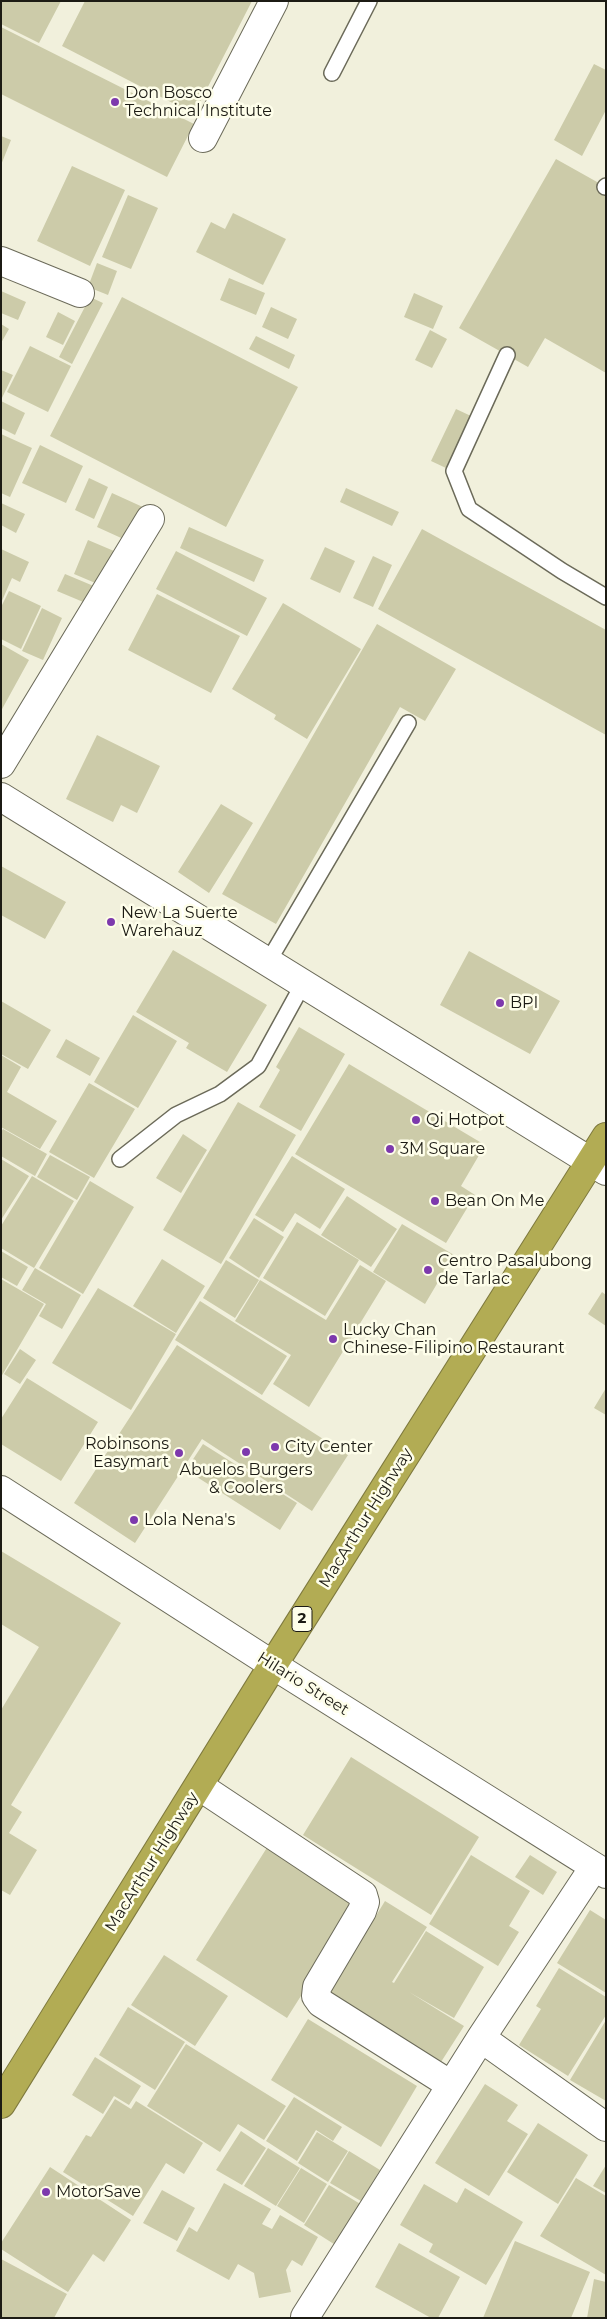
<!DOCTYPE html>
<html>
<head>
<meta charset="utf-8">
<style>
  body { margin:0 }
  #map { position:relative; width:607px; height:2319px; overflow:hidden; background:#f1f0dc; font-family:Montserrat,sans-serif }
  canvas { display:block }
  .frame { position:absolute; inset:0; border:2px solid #1c1b14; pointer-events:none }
</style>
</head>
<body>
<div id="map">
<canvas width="607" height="2319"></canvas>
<div class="frame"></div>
</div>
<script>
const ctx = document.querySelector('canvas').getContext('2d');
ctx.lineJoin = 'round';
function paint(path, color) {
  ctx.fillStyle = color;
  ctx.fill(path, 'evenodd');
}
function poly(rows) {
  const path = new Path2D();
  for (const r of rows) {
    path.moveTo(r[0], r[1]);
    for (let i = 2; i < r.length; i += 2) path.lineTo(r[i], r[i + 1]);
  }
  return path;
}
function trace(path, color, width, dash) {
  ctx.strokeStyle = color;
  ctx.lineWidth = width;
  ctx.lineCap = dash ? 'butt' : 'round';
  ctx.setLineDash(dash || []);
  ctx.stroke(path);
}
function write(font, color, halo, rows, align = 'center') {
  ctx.font = font + ' Montserrat,sans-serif';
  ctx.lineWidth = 5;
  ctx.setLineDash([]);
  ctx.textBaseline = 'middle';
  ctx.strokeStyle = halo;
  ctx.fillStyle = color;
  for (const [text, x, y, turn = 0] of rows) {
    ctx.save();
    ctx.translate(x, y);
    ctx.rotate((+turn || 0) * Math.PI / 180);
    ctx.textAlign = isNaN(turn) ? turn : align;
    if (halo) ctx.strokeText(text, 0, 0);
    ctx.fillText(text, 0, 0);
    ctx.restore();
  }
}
paint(poly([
  [1,1,61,1,39,43,1,24],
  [85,1,252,1,194,114,62,46],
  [1,27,194,124,167,177,1,94],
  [594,64,606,70,606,110,582,156,554,140],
  [1,136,11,140,1,165],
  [556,159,606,187,606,373,545,338,528,367,459,328],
  [72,166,125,190,90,266,37,241],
  [128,195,158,208,131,269,102,257],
  [233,213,286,239,263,285,196,252,211,222,225,229],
  [97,263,117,271,108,295,88,287],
  [229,278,265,293,256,315,220,300],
  [1,291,26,302,18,320,1,313],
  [414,293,443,306,433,329,404,317],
  [90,297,103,303,72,364,59,357],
  [122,297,298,387,226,527,50,436],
  [271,307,297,319,288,339,262,327],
  [58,312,75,321,63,345,46,337],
  [1,324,9,329,1,343],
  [430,330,447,339,432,368,415,360],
  [256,336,295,355,289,369,249,349],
  [30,346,71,366,48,412,7,392],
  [1,370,13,375,1,400],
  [1,401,25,413,15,435,1,428],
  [456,409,471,416,446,468,431,461],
  [1,434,32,448,10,497,1,493],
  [40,445,83,466,66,503,22,483],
  [89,478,108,487,94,519,75,510],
  [346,488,399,512,392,526,340,502],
  [112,493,145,508,130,542,97,527],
  [1,503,25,514,16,533,1,525],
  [189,527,264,560,254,582,180,548],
  [422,529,606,630,606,735,378,609],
  [88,540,114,551,100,585,74,574],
  [325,547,355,561,340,593,310,579],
  [1,549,29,562,20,582,12,578,1,603],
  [176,551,267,598,247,636,156,589],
  [373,556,392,565,373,607,353,598],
  [65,574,96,587,88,604,57,591],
  [9,591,41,606,21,649,1,639,1,607],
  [157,594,240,636,211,693,128,650],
  [283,603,361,649,307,739,274,719,276,715,232,689],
  [42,608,62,618,43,660,22,651],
  [377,624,456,669,425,721,400,707,276,924,222,894],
  [1,644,29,660,1,711],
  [97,735,160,766,137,813,121,805,113,822,66,799],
  [221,804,253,823,209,893,178,872],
  [1,866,66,902,45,939,1,915],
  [173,950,267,1005,227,1072,186,1048,189,1043,136,1012],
  [469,951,560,1001,530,1054,440,1005],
  [1,1001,51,1030,28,1069,1,1054],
  [133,1015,177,1041,138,1108,94,1082],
  [299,1027,345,1054,301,1131,259,1107,280,1070,276,1067],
  [66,1039,100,1058,90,1076,56,1057],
  [1,1055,21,1067,7,1092,57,1121,40,1149,1,1127],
  [349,1064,485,1145,461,1186,475,1195,446,1243,295,1154],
  [89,1083,135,1109,94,1178,49,1152],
  [238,1102,296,1135,221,1264,163,1230],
  [3,1129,47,1154,35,1176,1,1156,1,1132],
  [183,1134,207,1150,181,1193,156,1178],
  [50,1155,90,1177,77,1200,37,1177],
  [292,1156,345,1189,320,1229,295,1213,283,1232,255,1215],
  [1,1159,29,1176,1,1220],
  [32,1176,74,1201,34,1268,1,1248,1,1226],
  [90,1181,134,1207,83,1294,39,1268],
  [347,1196,397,1229,371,1267,321,1235],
  [254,1218,284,1237,259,1278,229,1258],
  [297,1222,359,1260,325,1316,263,1278],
  [402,1224,454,1255,425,1304,373,1272],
  [1,1251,28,1267,17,1286,1,1277],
  [162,1259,205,1286,176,1333,133,1306],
  [226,1260,259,1280,235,1318,203,1298],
  [360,1265,386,1281,309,1407,273,1384,291,1355,235,1321,260,1280,326,1320],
  [35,1268,81,1295,62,1329,39,1316,46,1304,22,1290],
  [1,1279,44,1304,1,1377],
  [98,1288,176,1334,131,1410,52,1363],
  [602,1292,606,1295,606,1326,588,1314],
  [200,1301,287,1356,262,1395,175,1340],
  [177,1345,348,1455,312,1511,202,1439,135,1543,74,1503],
  [20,1349,36,1360,20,1384,4,1374],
  [27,1378,98,1422,61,1481,1,1444,1,1419],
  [606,1388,606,1415,594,1408],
  [203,1444,297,1503,280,1530,186,1470],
  [1,1551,121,1623,11,1805,22,1812,9,1833,37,1850,10,1895,1,1890,1,1710,39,1647,1,1624],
  [351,1757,479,1837,431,1915,303,1835],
  [268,1846,359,1904,287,2018,196,1960],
  [471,1855,530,1891,509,1926,519,1932,498,1966,429,1924],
  [530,1855,557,1872,543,1895,515,1877],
  [385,1901,427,1927,392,1982,394,1983,426,1931,484,1967,454,2018,409,1992,464,2026,441,2062,329,1993],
  [590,1910,606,1920,606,1993,557,1963],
  [164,1955,228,1996,195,2046,131,2005],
  [559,1968,606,1997,606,2015,568,2076,519,2045,541,2009,536,2006],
  [128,2007,185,2042,155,2090,99,2055],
  [308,2019,417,2086,381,2147,271,2080],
  [606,2020,606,2101,570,2080],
  [186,2044,286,2106,264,2140,238,2124,220,2152,147,2106],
  [95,2057,141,2086,129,2105,114,2096,103,2114,72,2095],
  [485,2084,518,2105,507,2121,528,2134,489,2196,435,2163],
  [294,2097,342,2127,333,2141,316,2130,297,2161,266,2141],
  [115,2099,131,2109,136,2101,203,2143,184,2174,166,2163,133,2216,63,2172,86,2135,91,2137],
  [538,2123,588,2155,558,2204,507,2172],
  [241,2131,266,2148,242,2185,216,2170],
  [317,2132,348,2151,328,2182,298,2163],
  [268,2148,300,2168,276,2206,244,2186],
  [349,2151,380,2170,361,2201,330,2183],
  [606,2165,606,2193,593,2186],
  [50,2167,131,2220,104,2262,93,2254,68,2292,1,2249,1,2243],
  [301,2168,327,2184,304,2223,277,2206],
  [576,2178,606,2196,606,2275,540,2236],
  [224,2183,271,2209,262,2224,272,2229,280,2215,318,2237,302,2266,292,2260,286,2270,291,2292,259,2298,254,2273,238,2264,229,2280,176,2251,189,2227,197,2232],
  [424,2184,457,2203,465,2188,523,2222,486,2285,429,2252,433,2244,400,2225],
  [329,2185,362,2205,337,2246,304,2225],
  [162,2190,195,2208,177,2241,143,2223],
  [515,2241,590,2272,571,2318,483,2318],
  [399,2243,460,2277,438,2318,431,2318,375,2287],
  [1,2259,67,2294,54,2318,1,2318],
  [594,2279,606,2282,606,2318,587,2318]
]), '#cccba9');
const lane = poly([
  [332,73,369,1],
  [605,187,606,186],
  [507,355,454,471,469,509,562,571,606,597],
  [268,962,408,723],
  [120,1159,176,1115,220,1094,258,1066,303,984]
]);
const street = poly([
  [203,138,274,1],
  [1,261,80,293],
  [1,764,150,519],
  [1,797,606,1171],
  [1,1490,273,1665,606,1874],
  [199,1786,363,1895,365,1902,362,1911,317,1987,316,1996,321,2003,451,2085],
  [481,2038,606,2127],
  [305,2317,481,2038,594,1867]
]);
const highway = poly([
  [1,2104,273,1665,606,1137]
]);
trace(lane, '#6b6a59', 18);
trace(street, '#6b6a59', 30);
trace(highway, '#7e793e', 30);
trace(lane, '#fff', 15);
trace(street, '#fff', 28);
trace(highway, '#b2ac54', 28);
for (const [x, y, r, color] of [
  [115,102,5,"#7d39ad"],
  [111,922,5,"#7d39ad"],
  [500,1003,5,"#7d39ad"],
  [416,1120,5,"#7d39ad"],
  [390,1149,5,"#7d39ad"],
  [435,1201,5,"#7d39ad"],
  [428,1270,5,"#7d39ad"],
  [333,1339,5,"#7d39ad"],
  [275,1447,5,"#7d39ad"],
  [246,1452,5,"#7d39ad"],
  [179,1453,5,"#7d39ad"],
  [134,1520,5,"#7d39ad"],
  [46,2192,5,"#7d39ad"]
]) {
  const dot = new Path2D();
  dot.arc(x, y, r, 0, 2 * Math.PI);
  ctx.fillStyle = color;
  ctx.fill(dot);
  trace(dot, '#fefeea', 2);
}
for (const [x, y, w] of [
  [302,1619,20]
]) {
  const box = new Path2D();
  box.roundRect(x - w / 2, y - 12.5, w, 25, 4);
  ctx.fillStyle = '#fefeea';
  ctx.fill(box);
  trace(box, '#1c1b14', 1);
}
write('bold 15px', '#1c1b14', null, [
  ["2",302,1619]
]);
write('16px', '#1c1b14', '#fefeea', [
  ["Don Bosco",125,93],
  ["Technical Institute",125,111],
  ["New La Suerte",121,913],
  ["Warehauz",121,931],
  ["BPI",510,1003],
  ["Qi Hotpot",426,1120],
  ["3M Square",400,1149],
  ["Bean On Me",445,1201],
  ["Centro Pasalubong",438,1261],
  ["de Tarlac",438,1279],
  ["Lucky Chan",343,1330],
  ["Chinese-Filipino Restaurant",343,1348],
  ["Robinsons",169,1444,"right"],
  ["Easymart",169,1462,"right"],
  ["City Center",285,1447],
  ["Abuelos Burgers",246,1470,"center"],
  ["& Coolers",246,1488,"center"],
  ["Lola Nena's",144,1520],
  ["MotorSave",56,2192]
], 'left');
write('16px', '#1c1b14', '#fefeea', [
  ["MacArthur Highway",366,1518,-58],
  ["Hilario Street",303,1684,32],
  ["MacArthur Highway",152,1862,-58]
]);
</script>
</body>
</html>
